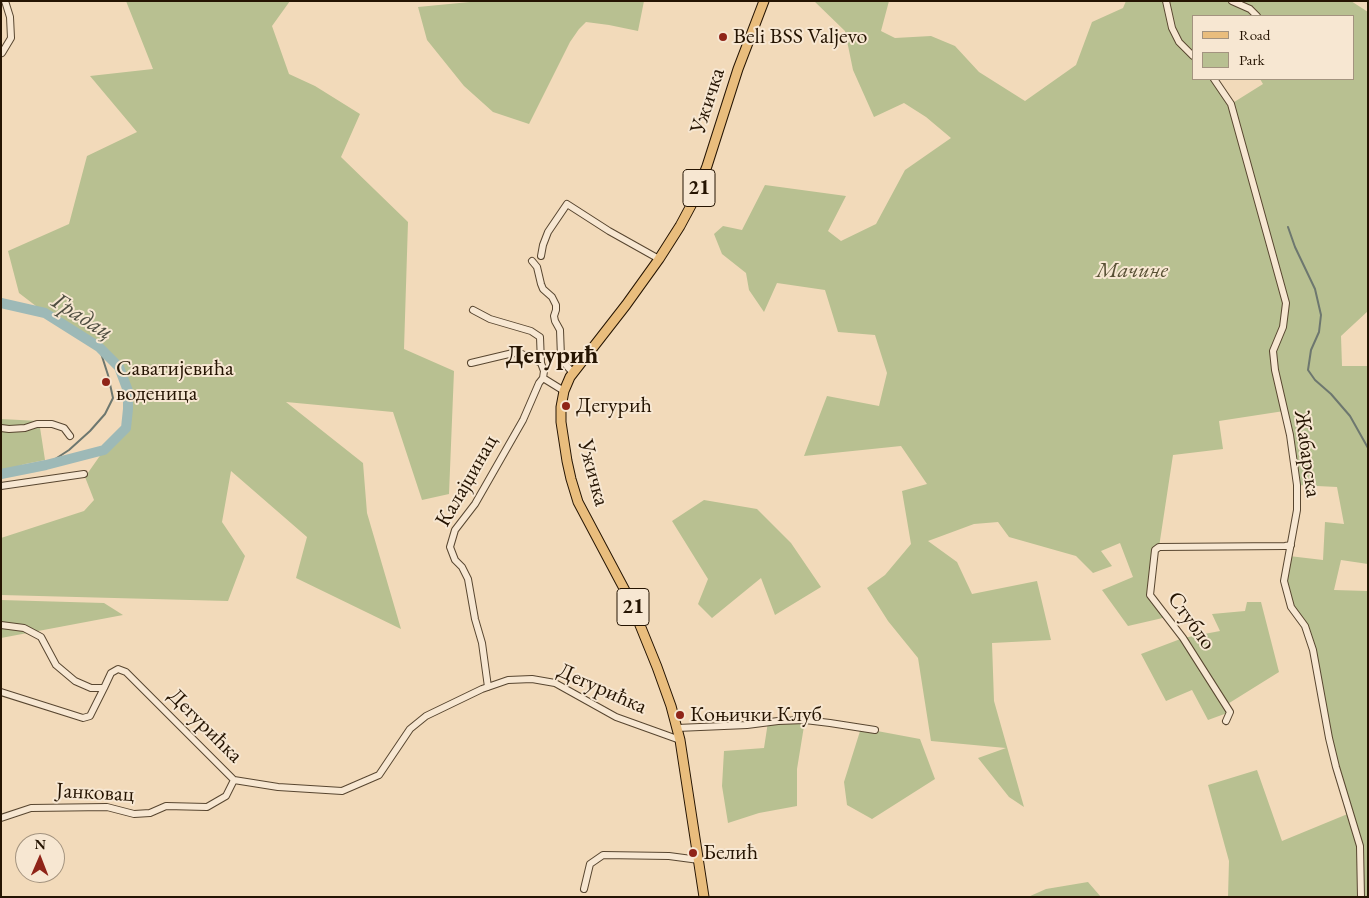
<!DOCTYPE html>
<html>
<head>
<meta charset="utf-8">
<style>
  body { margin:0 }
  #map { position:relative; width:1369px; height:898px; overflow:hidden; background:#f2daba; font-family:"EB Garamond",serif }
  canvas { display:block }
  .frame { position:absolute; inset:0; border:2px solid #251402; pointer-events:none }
  .legend { position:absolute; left:1192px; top:15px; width:162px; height:65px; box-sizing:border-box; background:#f7e7d2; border:1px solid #a3937f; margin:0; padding:6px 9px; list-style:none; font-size:15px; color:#251402 }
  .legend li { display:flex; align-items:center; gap:10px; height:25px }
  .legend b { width:25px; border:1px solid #a3937f }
  .north { position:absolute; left:15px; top:833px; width:50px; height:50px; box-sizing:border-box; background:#f7e7d2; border:1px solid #a3937f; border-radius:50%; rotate:1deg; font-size:14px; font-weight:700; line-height:20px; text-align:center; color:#251402 }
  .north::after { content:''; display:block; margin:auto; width:18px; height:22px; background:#8f2418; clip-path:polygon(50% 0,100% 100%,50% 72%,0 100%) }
</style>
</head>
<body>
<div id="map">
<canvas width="1369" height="898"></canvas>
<div class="frame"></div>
<ul class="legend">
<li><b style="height:6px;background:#e9bd7d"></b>Road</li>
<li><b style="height:14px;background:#b8c091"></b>Park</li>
</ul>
<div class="north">N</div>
</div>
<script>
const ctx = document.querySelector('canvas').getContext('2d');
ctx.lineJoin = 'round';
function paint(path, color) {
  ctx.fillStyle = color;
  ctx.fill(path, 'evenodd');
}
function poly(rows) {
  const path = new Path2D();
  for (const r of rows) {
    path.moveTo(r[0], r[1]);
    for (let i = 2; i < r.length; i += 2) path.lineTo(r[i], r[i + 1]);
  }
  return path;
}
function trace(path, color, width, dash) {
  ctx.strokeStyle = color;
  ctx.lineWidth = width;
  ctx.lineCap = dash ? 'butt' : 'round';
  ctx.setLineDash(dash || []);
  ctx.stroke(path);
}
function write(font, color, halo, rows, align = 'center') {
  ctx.font = font + ' "EB Garamond",serif';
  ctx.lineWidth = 4;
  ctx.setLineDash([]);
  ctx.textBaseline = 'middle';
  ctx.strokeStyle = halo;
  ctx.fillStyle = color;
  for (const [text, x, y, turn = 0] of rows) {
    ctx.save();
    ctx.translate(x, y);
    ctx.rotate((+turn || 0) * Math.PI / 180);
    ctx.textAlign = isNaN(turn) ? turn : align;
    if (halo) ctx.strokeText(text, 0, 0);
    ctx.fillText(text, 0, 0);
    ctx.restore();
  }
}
paint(poly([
  [126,1,290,1,272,26,289,74,315,86,360,114,341,157,408,222,404,349,454,371,449,494,422,500,393,412,286,402,363,463,367,513,401,629,296,578,307,537,231,471,222,522,245,556,228,601,1,595,1,538,84,511,94,500,85,477,104,450,126,428,128,409,128,391,119,367,99,347,45,313,19,293,8,251,69,224,87,156,137,132,90,76,153,69],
  [480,1,644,1,638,31,609,25,586,22,579,29,570,42,529,124,493,112,464,86,427,40,418,7],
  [814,1,889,1,881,31,895,38,931,36,955,46,979,72,1025,101,1076,65,1092,22,1123,8,1126,1,1351,1,1368,12,1368,311,1341,336,1342,366,1368,366,1368,564,1341,560,1334,590,1368,591,1368,897,1228,897,1229,861,1208,785,1257,770,1282,841,1350,813,1305,626,1291,607,1284,581,1289,556,1323,560,1325,522,1344,524,1337,487,1297,485,1284,411,1219,421,1223,449,1173,455,1159,547,1155,550,1150,595,1167,617,1128,626,1102,590,1133,577,1120,543,1101,551,1112,566,1093,573,1076,556,1009,537,998,522,974,524,928,541,957,562,972,594,1037,581,1051,640,992,643,994,701,1024,807,1009,797,978,758,1006,748,931,741,918,658,888,621,867,588,885,575,911,544,902,491,927,484,901,446,804,456,827,396,879,406,887,373,875,335,838,332,825,290,777,283,764,312,749,290,746,273,722,254,714,234,723,226,742,230,765,185,846,196,828,231,841,241,876,224,905,170,951,138,926,117,904,103,874,117,853,70,845,31],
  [1193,16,1353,16,1353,79,1260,79,1263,84,1231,104,1214,79,1193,79],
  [1,419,39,421,45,460,25,464,1,471],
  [704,500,757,509,791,543,821,587,775,615,761,578,712,618,698,604,708,579,672,521],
  [1,600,104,603,123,615,1,638],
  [1247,602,1261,602,1279,672,1226,705,1230,712,1208,720,1192,690,1166,701,1141,654,1183,638,1220,631,1212,614,1245,611],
  [805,720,797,769,797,806,759,813,728,823,722,786,724,751,764,748,768,722],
  [861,728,920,739,935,779,872,819,847,805,844,782],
  [1088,882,1101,897,1028,897,1046,889]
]), '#b8c091');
trace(poly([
  [1288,227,1295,247,1315,289,1321,315,1319,332,1311,350,1308,370,1315,380,1331,394,1350,416,1368,448],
  [46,465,69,450,90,431,105,414,113,398,108,375,99,347]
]), '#6d776f', 2);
trace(poly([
  [1,303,45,313,99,347,119,367,128,391,128,409,126,428,104,450,46,465,1,474]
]), '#9db9b7', 10);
const minor = poly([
  [1166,1,1172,28,1179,42,1193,56],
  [1232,1,1250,9,1257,16],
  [2,53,11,38,10,17,5,1],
  [1214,79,1231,104,1286,303,1283,327,1273,351,1275,370,1290,435,1297,485,1297,510,1284,581,1291,607,1305,626,1313,650,1329,738,1336,767,1360,846,1361,897],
  [541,256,543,245,548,232,567,204,609,231,659,259],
  [532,261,537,267,541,284,543,289,552,297,556,305,556,310,554,316,555,321,560,330,561,357,566,365,573,373],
  [473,310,490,319,531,331,540,337,541,363,544,371,543,378],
  [471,363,513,353,522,354,541,363],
  [1,428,9,429,25,428,37,424,52,424,64,428,70,436],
  [1,486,84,474],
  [1,625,24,628,41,637,56,665,75,681,91,688,104,688,111,673,118,669,126,672,234,780,278,787,342,791,379,775,410,729,426,716,482,689,508,680,532,679,555,683,616,717,680,740],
  [488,687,482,643,475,619,468,579,462,567,455,560,450,547,455,530,475,504,523,420,539,383,543,378,564,391],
  [1,692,83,718,90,716,104,688],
  [1226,721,1230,712,1183,638,1150,595,1155,550,1159,547,1285,546,1291,545],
  [677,728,747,725,778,721,805,720,830,723,875,730],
  [1,818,31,808,107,807,134,814,150,813,166,806,207,807,226,796,234,780],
  [584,889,590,864,603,855,669,856,699,860]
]);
const major = poly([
  [704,897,680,740,671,706,657,667,629,598,578,502,571,479,567,461,561,422,561,407,564,391,570,377,626,305,659,259,680,226,694,200,707,166,738,69,764,1]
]);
trace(minor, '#584630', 8);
trace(major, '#251402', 11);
trace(minor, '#f7e7d2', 6);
trace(major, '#e9bd7d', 9);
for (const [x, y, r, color] of [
  [723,37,5,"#8f2418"],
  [106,382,5,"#8f2418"],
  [566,406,5,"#8f2418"],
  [680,715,5,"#8f2418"],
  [693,853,5,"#8f2418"]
]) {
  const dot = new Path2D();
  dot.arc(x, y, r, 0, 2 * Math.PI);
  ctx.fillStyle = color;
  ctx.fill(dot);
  trace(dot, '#f7e7d2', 2);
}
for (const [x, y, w] of [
  [699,188,32],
  [633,607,32]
]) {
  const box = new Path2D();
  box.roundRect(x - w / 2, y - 18.5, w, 37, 4);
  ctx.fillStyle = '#f7e7d2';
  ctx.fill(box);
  trace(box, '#251402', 1);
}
write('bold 21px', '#251402', null, [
  ["21",699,188],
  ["21",633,607]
]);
write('22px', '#251402', '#f7e7d2', [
  ["Beli BSS Valjevo",733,37],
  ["Саватијевића",116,369],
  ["воденица",116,394],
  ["Дегурић",576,406],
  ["Коњички Клуб",690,715],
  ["Белић",703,853]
], 'left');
write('22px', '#251402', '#f7e7d2', [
  ["Ужичка",708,101,-72],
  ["Жабарска",1307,454,82],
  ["Ужичка",593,473,75],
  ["Калајџинац",467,481,-60],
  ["Стубло",1191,621,54],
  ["Дегурићка",602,689,24],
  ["Дегурићка",205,726,45],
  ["Јанковац",95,793,3]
]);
write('italic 22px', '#585034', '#f7e7d2', [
  ["Мачине",1132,271]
]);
write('italic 24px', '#4f4e41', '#f7e7d2', [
  ["Градац",82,317,32]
]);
write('bold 25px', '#251402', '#f7e7d2', [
  ["Дегурић",552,356]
]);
</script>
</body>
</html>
